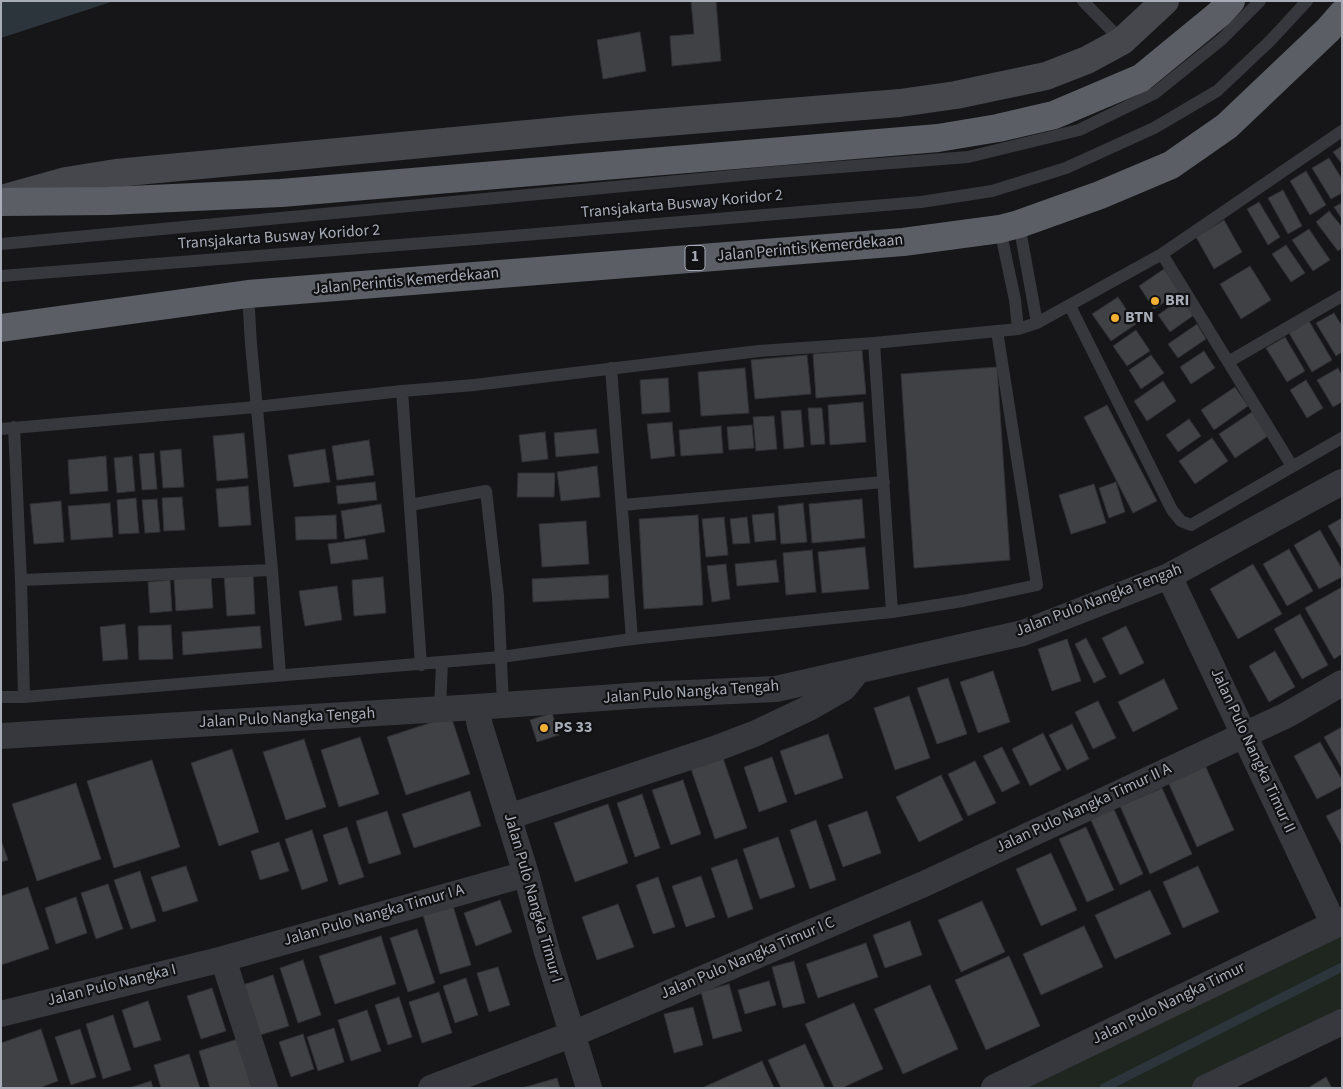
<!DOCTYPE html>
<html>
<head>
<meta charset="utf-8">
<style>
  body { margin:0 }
  #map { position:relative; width:1343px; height:1089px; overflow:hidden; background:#161618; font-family:"Source Sans 3",sans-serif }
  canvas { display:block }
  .frame { position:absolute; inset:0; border:2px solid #a8adb8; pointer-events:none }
</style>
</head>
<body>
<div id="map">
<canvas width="1343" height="1089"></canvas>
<div class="frame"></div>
</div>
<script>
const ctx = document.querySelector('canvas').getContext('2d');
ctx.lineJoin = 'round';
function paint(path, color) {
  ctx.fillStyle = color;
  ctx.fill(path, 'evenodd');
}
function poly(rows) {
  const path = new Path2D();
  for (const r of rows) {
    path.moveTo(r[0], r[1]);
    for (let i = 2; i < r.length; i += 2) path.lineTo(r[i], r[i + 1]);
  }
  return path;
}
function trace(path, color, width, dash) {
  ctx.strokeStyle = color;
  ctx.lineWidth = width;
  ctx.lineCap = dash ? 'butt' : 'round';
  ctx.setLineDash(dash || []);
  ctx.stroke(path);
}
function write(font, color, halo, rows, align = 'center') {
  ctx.font = font + ' "Source Sans 3",sans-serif';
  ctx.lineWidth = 4.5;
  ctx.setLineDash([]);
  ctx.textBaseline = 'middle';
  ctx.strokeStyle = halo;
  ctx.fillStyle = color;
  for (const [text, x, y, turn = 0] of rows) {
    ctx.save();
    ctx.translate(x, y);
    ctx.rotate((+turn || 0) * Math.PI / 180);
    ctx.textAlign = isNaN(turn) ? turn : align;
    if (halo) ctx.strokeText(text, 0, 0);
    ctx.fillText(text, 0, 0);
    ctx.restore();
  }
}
paint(poly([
  [1342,921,1342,1022,1205,1088,995,1088]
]), '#1e261f');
paint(poly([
  [1,1,114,1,1,38]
]), '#2c353c');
trace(poly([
  [1104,1088,1342,967]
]), '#2c353c', 9);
const building = poly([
  [691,1,716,1,721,61,672,66,670,36,694,34,691,1],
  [640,32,646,71,603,79,597,40,640,32],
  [1342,146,1342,164,1333,152,1342,146],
  [1329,158,1342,179,1342,193,1331,199,1312,168,1329,158],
  [1306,171,1326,205,1310,215,1290,181,1306,171],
  [1283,190,1302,226,1288,234,1268,198,1283,190],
  [1259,202,1280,237,1268,245,1247,209,1259,202],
  [1342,203,1342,219,1334,207,1342,203],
  [1329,211,1342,227,1342,248,1338,251,1316,222,1329,211],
  [1224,220,1242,252,1214,269,1196,237,1224,220],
  [1309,229,1330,260,1313,271,1292,240,1309,229],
  [1286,245,1305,273,1291,282,1272,254,1286,245],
  [1250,266,1271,300,1241,319,1220,284,1250,266],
  [1164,269,1180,292,1154,309,1139,286,1164,269],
  [1118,297,1136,324,1111,341,1092,314,1118,297],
  [1182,298,1194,315,1170,332,1158,315,1182,298],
  [1334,313,1342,326,1342,352,1336,356,1316,323,1334,313],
  [1309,321,1332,360,1312,372,1289,333,1309,321],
  [1197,324,1206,339,1178,358,1168,344,1197,324],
  [1136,330,1150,351,1127,366,1113,346,1136,330],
  [1285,337,1305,371,1287,382,1266,348,1285,337],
  [862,350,866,394,816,398,813,354,862,350],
  [1204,351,1215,368,1191,384,1180,367,1204,351],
  [807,355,811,394,755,399,751,360,807,355],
  [1151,355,1164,373,1141,389,1129,370,1151,355],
  [997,367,1010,560,914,568,901,374,997,367],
  [745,368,749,413,701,416,698,372,745,368],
  [1338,368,1342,375,1342,402,1333,407,1317,380,1338,368],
  [668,378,670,412,642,414,640,380,668,378],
  [1306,380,1323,408,1307,418,1290,390,1306,380],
  [1163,381,1176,401,1147,421,1134,401,1163,381],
  [1235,387,1248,406,1214,430,1201,410,1235,387],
  [863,402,866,442,830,445,828,405,863,402],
  [1107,405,1157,501,1133,513,1084,417,1107,405],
  [808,408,822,408,825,444,811,445,808,408],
  [801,410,804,447,784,449,781,411,801,410],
  [1252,412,1268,436,1235,458,1219,434,1252,412],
  [774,416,777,449,756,451,753,417,774,416],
  [1189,419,1201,436,1178,452,1166,435,1189,419],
  [672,422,675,456,651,459,647,424,672,422],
  [752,425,754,448,729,450,727,427,752,425],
  [721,426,723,453,681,456,679,430,721,426],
  [596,429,599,453,556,457,554,433,596,429],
  [545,432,548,459,522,462,519,435,545,432],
  [244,433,248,478,217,481,213,436,244,433],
  [1212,438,1228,461,1195,484,1179,461,1212,438],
  [369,440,374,475,337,480,332,446,369,440],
  [181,449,184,487,163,488,160,451,181,449],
  [325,449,330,482,294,487,288,455,325,449],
  [154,453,157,489,142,490,139,454,154,453],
  [106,456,108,491,70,494,68,460,106,456],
  [132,456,135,491,117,493,114,458,132,456],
  [597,466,600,497,561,501,557,472,597,466],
  [518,473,555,473,554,497,517,497,518,473],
  [375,482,377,500,338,504,336,486,375,482],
  [1116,482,1125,512,1109,518,1099,488,1116,482],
  [1094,484,1106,523,1071,534,1059,495,1094,484],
  [248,486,251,525,219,527,216,489,248,486],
  [182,497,185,530,164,531,162,498,182,497],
  [136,498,139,533,119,534,117,500,136,498],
  [157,499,160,532,145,533,142,500,157,499],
  [862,499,865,538,812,543,809,504,862,499],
  [61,501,64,542,34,544,30,504,61,501],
  [110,503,113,537,71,540,68,506,110,503],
  [803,503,807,542,781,544,778,506,803,503],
  [381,504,385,532,345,539,341,511,381,504],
  [774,513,776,540,755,542,752,515,774,513],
  [336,515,337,539,296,540,295,517,336,515],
  [698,515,703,605,644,609,639,519,698,515],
  [724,517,728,555,706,557,702,519,724,517],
  [747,517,750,543,733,544,730,519,747,517],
  [1342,518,1342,550,1328,526,1342,518],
  [586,521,589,564,542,567,539,524,586,521],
  [1320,530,1342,569,1342,577,1319,589,1294,545,1320,530],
  [365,539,368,559,331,564,328,544,365,539],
  [865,547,869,589,822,593,818,552,865,547],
  [1289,549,1313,591,1287,606,1263,564,1289,549],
  [812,550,816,592,786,595,783,553,812,550],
  [776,560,779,582,737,586,735,564,776,560],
  [726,564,730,599,712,602,707,566,726,564],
  [1253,564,1282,614,1238,639,1210,589,1253,564],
  [253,573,255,614,227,616,224,575,253,573],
  [608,575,609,598,533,602,532,579,608,575],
  [211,576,213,608,176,611,174,579,211,576],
  [383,577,386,613,354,616,352,580,383,577],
  [170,580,172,611,150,613,148,582,170,580],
  [337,586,342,620,305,626,299,591,337,586],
  [1342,587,1342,654,1334,659,1305,608,1342,587],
  [1300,614,1328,665,1302,679,1274,629,1300,614],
  [125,624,128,659,103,661,100,627,125,624],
  [171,625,173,659,139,660,138,626,171,625],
  [260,626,262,648,183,655,182,632,260,626],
  [1126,626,1144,663,1120,675,1102,638,1126,626],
  [1086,638,1106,677,1094,683,1075,644,1086,638],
  [1067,639,1081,681,1052,691,1038,649,1067,639],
  [1275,651,1295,687,1269,702,1249,666,1275,651],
  [993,671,1010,722,978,733,960,682,993,671],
  [948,678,967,734,937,744,917,688,948,678],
  [1164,679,1178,709,1133,732,1118,702,1164,679],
  [909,696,930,758,895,770,874,708,909,696],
  [1098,701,1116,738,1093,749,1075,712,1098,701],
  [552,713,559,735,537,742,530,720,552,713],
  [451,716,470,774,406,795,387,737,451,716],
  [1072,724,1089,759,1067,770,1049,735,1072,724],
  [1342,727,1342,769,1324,737,1342,727],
  [1043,733,1061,770,1030,786,1012,749,1043,733],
  [828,734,843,778,795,795,780,751,828,734],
  [360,737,379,794,339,807,321,750,360,737],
  [304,739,326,807,286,820,263,752,304,739],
  [1320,742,1342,780,1342,786,1317,799,1294,756,1320,742],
  [1002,747,1020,783,1002,792,983,756,1002,747],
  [232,749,259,832,219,846,191,763,232,749],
  [772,757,787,802,759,812,744,767,772,757],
  [723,758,747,828,715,839,691,769,723,758],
  [152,760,180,847,114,868,87,781,152,760],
  [975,761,996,803,968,816,948,774,975,761],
  [1205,765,1234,830,1197,847,1168,782,1205,765],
  [941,775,963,820,919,842,896,797,941,775],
  [683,780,701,834,671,845,652,790,683,780],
  [76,783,101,859,37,881,12,804,76,783],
  [1162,788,1192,854,1150,874,1120,806,1162,788],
  [470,791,481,826,414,848,402,814,470,791],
  [642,794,660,848,635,857,617,803,642,794],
  [608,804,628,863,575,882,554,823,608,804],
  [1113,807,1143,874,1120,885,1090,818,1113,807],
  [1342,808,1342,846,1326,816,1342,808],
  [387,811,401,854,369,864,356,821,387,811],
  [867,811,881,853,843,867,828,825,867,811],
  [816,820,836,880,810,889,790,830,816,820],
  [347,827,364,877,339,885,323,835,347,827],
  [1086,827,1114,890,1087,902,1059,839,1086,827],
  [312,830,328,881,302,890,285,839,312,830],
  [778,837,795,887,760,899,743,849,778,837],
  [1,840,8,860,1,862,1,840],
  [279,842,289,871,260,880,251,851,279,842],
  [1051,853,1077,910,1041,926,1016,869,1051,853],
  [737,859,753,909,728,918,711,868,737,859],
  [186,866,198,901,163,912,151,877,186,866],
  [1198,866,1219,912,1183,928,1163,882,1198,866],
  [140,871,156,921,131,929,114,880,140,871],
  [701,876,715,917,686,927,672,886,701,876],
  [658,877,675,927,653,934,636,885,658,877],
  [108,884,123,929,96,939,81,893,108,884],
  [28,887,49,949,1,965,1,896,28,887],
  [1150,890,1171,934,1115,959,1095,915,1150,890],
  [76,897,87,933,56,944,45,908,76,897],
  [500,900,512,932,476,946,464,913,500,900],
  [982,901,1005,952,961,972,938,920,982,901],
  [618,904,634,947,597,960,582,917,618,904],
  [453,906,471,965,440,974,423,915,453,906],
  [910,921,922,955,885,968,873,935,910,921],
  [1084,926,1103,967,1041,995,1023,954,1084,926],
  [417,929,435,983,408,992,390,938,417,929],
  [381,936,396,984,335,1004,319,956,381,936],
  [866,943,878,977,818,998,806,964,866,943],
  [1009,956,1040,1026,986,1050,955,980,1009,956],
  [303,960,321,1015,298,1023,280,968,303,960],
  [794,961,805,1003,783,1008,772,967,794,961],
  [498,967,510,1005,489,1012,477,973,498,967],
  [273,975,289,1026,257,1036,240,986,273,975],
  [466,978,478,1015,455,1023,443,986,466,978],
  [769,981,776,1005,745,1014,738,990,769,981],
  [729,984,742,1031,713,1039,701,992,729,984],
  [930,985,958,1049,903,1074,874,1009,930,985],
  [212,988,226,1031,201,1039,187,996,212,988],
  [439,992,452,1033,422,1043,409,1002,439,992],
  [399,997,412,1037,388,1045,375,1005,399,997],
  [148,1001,161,1040,134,1048,122,1010,148,1001],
  [854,1003,883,1069,842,1088,834,1088,805,1024,854,1003],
  [693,1007,703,1045,674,1053,664,1014,693,1007],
  [367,1010,381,1051,351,1061,338,1020,367,1010],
  [113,1015,131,1070,103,1079,86,1024,113,1015],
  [334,1028,344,1062,318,1071,307,1037,334,1028],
  [41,1029,58,1081,39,1088,1,1088,1,1043,41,1029],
  [80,1029,96,1077,71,1085,55,1037,80,1029],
  [303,1034,314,1069,291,1077,279,1042,303,1034],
  [241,1038,257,1088,210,1088,199,1051,241,1038],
  [805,1044,825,1088,781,1088,768,1060,805,1044],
  [189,1054,200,1088,161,1088,154,1065,189,1054],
  [762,1061,774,1088,705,1088,704,1087,762,1061],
  [1326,1077,1332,1088,1308,1088,1326,1077],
  [557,1078,560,1088,522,1088,557,1078],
  [151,1081,153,1088,129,1088,151,1081]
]);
paint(building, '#404145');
trace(building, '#303034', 1);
trace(poly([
  [1083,1,1122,41],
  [1019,224,1037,323],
  [1000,229,1015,300,1018,329],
  [1,244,764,173,968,157,1079,130,1155,93,1222,39,1260,1],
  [1162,254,1292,466],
  [1,276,476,239,921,202,992,191,1066,168,1154,128,1217,91,1270,41,1307,1],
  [248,294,251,344,272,570,280,674],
  [1070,306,1172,510,1181,521,1191,525,1342,438],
  [874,343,892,612],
  [1228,362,1342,296],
  [611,368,632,639],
  [402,391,421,665],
  [14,427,21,580,24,697],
  [1,429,256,407,402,391,474,385,759,351,874,343,1018,329,1037,323,1162,254,1342,131],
  [410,505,486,491,498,596,503,705],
  [622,505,884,482],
  [21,580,272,570],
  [1,697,24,697,501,657,632,639,892,612,963,601,1037,585,997,331],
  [440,709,442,663]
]), '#37383d', 12);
trace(poly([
  [1169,576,1334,925],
  [476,707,480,726,526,874,547,952,589,1088],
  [1,736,476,707,644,695,776,689,1023,633,1169,576,1342,482],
  [508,817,717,748,754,734,809,708,844,688,856,673],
  [223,959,265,1088],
  [1,1014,223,959,526,874],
  [431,1088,573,1034,924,884,1287,715,1342,683],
  [1205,1088,1342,1022]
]), '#37383d', 26);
trace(poly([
  [995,1088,1342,921]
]), '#37383d', 28);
trace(poly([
  [5,198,66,181,116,173,581,129,900,103,956,95,1046,76,1087,60,1122,41,1165,1]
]), '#45474d', 28);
trace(poly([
  [1,202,108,201,281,193,938,138,998,128,1054,115,1141,78,1219,14,1231,1],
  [1,328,248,294,903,242,1000,229,1019,224,1100,195,1171,165,1227,126,1328,30,1342,14]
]), '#5b5e65', 28);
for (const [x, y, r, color] of [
  [1155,301,5,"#f2b134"],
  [1115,318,5,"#f2b134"],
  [544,728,5,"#f2b134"]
]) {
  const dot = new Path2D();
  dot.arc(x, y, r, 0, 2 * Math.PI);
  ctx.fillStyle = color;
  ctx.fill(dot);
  trace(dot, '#111113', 2);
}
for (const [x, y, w] of [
  [695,258,20]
]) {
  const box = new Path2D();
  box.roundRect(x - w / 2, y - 12.5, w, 25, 4);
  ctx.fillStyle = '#111113';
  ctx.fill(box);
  trace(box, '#a8adb8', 1);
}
write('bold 15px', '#a8adb8', null, [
  ["1",695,258]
]);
write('16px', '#a8adb8', '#111113', [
  ["Transjakarta Busway Koridor 2",682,205,-5],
  ["Transjakarta Busway Koridor 2",279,238,-4],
  ["Jalan Perintis Kemerdekaan",810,249,-5],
  ["Jalan Perintis Kemerdekaan",406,282,-5],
  ["Jalan Pulo Nangka Tengah",1099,601,-21],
  ["Jalan Pulo Nangka Tengah",691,693,-4],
  ["Jalan Pulo Nangka Tengah",287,719,-3],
  ["Jalan Pulo Nangka Timur II",1252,751,65],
  ["Jalan Pulo Nangka Timur II A",1084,809,-25],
  ["Jalan Pulo Nangka Timur I",532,898,74],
  ["Jalan Pulo Nangka Timur I A",374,916,-16],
  ["Jalan Pulo Nangka Timur I C",748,959,-23],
  ["Jalan Pulo Nangka I",112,986,-14],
  ["Jalan Pulo Nangka Timur",1169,1004,-26]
]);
write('bold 16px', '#a8adb8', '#111113', [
  ["BRI",1165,301],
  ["BTN",1125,318],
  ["PS 33",554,728]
], 'left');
</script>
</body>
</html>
